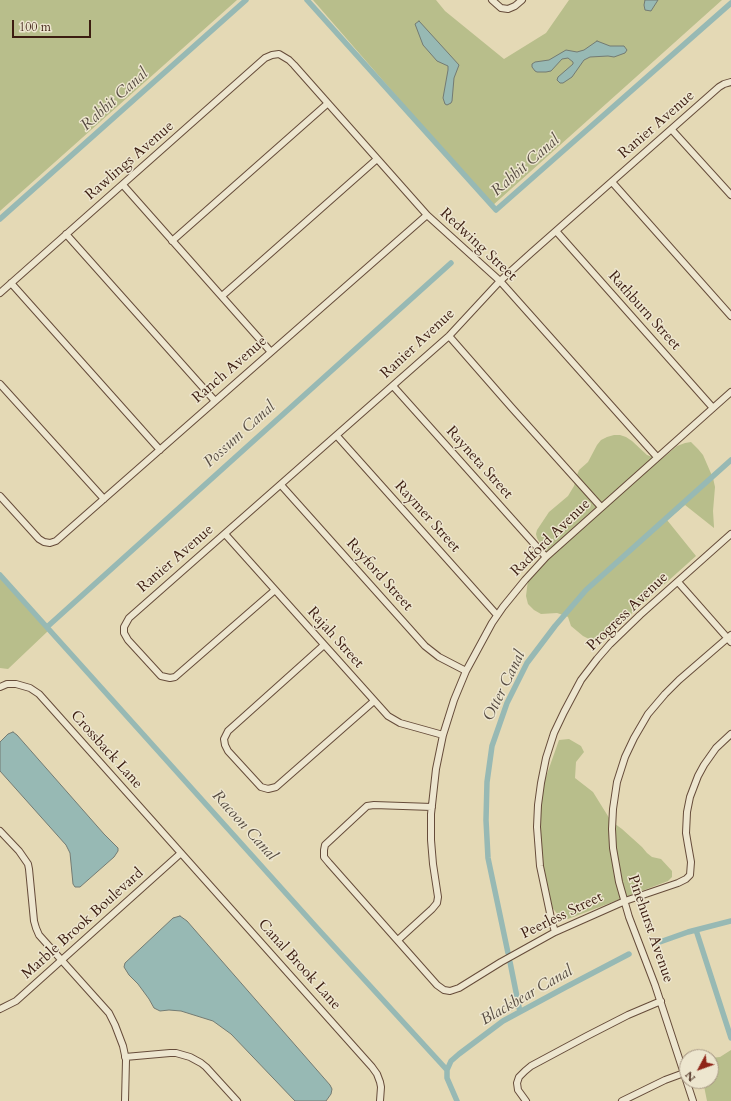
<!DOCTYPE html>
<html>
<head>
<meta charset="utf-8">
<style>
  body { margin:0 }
  #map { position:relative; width:731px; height:1101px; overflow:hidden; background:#e4d9b5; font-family:Cardo,serif }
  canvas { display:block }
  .north { position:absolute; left:679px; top:1049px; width:40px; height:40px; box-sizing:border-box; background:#ede6cf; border:1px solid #a69683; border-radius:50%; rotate:229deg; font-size:11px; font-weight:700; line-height:16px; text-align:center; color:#3c1d11 }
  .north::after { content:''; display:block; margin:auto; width:14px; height:18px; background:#8f2418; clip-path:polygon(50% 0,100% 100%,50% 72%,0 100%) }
  .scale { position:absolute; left:12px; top:20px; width:79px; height:18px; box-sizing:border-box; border:2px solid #3c1d11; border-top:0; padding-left:5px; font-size:12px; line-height:14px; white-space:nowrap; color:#3c1d11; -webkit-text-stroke:3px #ede6cf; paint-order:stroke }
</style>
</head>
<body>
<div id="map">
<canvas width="731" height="1101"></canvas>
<div class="north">N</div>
<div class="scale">100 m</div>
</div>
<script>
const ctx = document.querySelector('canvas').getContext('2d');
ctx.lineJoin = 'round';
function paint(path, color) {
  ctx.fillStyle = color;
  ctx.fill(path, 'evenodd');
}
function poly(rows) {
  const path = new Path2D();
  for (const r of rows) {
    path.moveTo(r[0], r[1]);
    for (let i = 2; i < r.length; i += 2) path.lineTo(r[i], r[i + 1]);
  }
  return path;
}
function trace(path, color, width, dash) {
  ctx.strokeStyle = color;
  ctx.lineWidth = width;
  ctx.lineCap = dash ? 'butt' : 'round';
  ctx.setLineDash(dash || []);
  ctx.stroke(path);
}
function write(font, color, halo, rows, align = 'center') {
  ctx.font = font + ' Cardo,serif';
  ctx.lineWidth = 3;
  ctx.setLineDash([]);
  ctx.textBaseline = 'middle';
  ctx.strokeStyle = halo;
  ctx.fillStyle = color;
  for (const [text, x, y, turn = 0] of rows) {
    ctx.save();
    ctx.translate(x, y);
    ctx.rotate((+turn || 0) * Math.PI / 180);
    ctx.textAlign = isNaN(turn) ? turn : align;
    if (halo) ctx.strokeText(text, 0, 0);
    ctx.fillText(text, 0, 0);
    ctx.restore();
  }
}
paint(poly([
  [0,0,237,0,0,211],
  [313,0,436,0,445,11,504,59,546,33,569,0,722,0,492,206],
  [614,435,620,435,626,437,632,441,647,455,655,458,664,457,677,446,685,443,691,442,698,449,703,455,713,478,715,487,713,511,714,527,714,528,685,505,667,520,696,556,611,632,603,637,597,640,591,640,583,636,571,626,568,617,566,616,557,613,541,614,534,610,528,604,526,596,528,580,545,552,537,538,536,534,537,530,549,512,568,496,574,486,577,475,579,470,588,462,597,445,601,440,607,437],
  [0,577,48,631,8,669,0,668],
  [569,739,581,746,584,752,576,762,575,778,593,792,611,821,622,829,642,847,647,853,652,857,661,859,672,871,672,877,668,881,568,919,559,916,551,906,538,867,541,791,559,740],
  [731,1050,731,1101,707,1101,703,1081,711,1081,711,1058,720,1057]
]), '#b8be8b');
const water = poly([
  [645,0,658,0,651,11,645,10,644,5,645,0],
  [419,21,459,65,454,78,452,101,451,103,447,105,445,104,443,98,448,70,448,66,437,61,423,45,415,24,419,21],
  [597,41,610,46,624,46,627,50,625,53,614,57,608,56,590,57,584,60,572,77,563,83,560,83,557,80,558,77,573,64,573,62,568,58,562,59,551,71,546,72,537,72,535,71,532,67,532,64,535,62,549,60,566,50,577,52,584,50,597,41],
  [13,732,17,735,104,834,118,848,118,851,114,857,80,887,75,887,73,884,70,853,66,845,0,771,0,742,8,734,13,732],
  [180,916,187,921,330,1085,332,1089,331,1094,326,1101,295,1101,231,1034,213,1021,181,1011,169,1010,160,1011,154,1008,149,999,138,984,129,975,124,967,125,963,173,918,180,916]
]);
paint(water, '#97b9b4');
trace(water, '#737b73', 1);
trace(poly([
  [307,0,496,210,731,3],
  [0,219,246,0],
  [0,575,318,929,447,1070,447,1078,457,1101],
  [47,627,451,263],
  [696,930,731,1038],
  [657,943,688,932,731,921],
  [508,953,488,858,486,820,487,782,492,746,507,703,527,663,555,626,586,590,731,460],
  [510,962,520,1012],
  [447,1070,451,1061,459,1054,503,1021,566,987,629,954]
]), '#97b9b4', 5.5);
const minor = poly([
  [492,0,501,8,508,9,515,6,522,0],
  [672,130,731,195],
  [612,182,731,316],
  [123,185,271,352],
  [556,231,713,408],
  [66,234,215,401],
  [172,241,327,104],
  [11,283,160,450],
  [0,293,265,58,272,55,279,54,289,60,294,65,427,215,500,281,657,457],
  [222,296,377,159],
  [449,336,512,408,601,507],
  [0,384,104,499],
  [393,386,546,557],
  [337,436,497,615],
  [281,485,425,646,439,657,466,671],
  [0,496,39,539,44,542,50,543,56,541,427,215],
  [225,534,388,716,400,723,443,735],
  [678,582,731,642],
  [275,590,175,677,170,678,161,676,128,640,124,633,124,627,129,618,449,336,500,281,531,253,719,87,724,84,731,82],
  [324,645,228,731,224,739,225,745,228,751,261,787,268,789,276,787,374,701],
  [0,687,7,684,16,684,30,688,39,694,372,1067,377,1074,380,1082,381,1087,380,1101],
  [432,807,374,805,367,806,325,845,324,850,324,857,329,863,437,985,444,990,450,991,459,988,501,962,555,932,625,901,678,883,686,879,690,875,691,862,688,845,686,833,687,812,690,797,698,776,704,765,716,748,731,734],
  [0,831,19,851,28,864,29,869,34,921,36,928,39,935,109,1013,115,1025,123,1046,126,1060,125,1101],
  [555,932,551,918,540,866,537,827,538,805,541,783,546,758,554,733,564,712,581,680,597,659,610,644,640,615,731,534],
  [398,940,432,909,437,903,438,897,433,864,431,840,431,814,436,769,443,735,454,700,466,671,492,623,503,607,525,580,546,557,731,392],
  [0,1009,16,1001,181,853],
  [125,1057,170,1053,176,1053,190,1057,201,1063,206,1067,237,1101],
  [526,1101,518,1090,517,1083,519,1077,525,1071,531,1066,587,1036,628,1015,661,1001],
  [622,1101,665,1080,684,1073],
  [693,1101,655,985,629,917,619,882,613,848,612,829,613,809,617,782,625,757,634,738,648,714,665,694,679,680,731,635]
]);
trace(minor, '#664c3a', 8);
trace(minor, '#ede6cf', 6);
write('15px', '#3c1d11', '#ede6cf', [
  ["Ranier Avenue",657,125,-41],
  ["Rawlings Avenue",130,161,-41],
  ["Redwing Street",478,245,43],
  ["Rathburn Street",644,311,48],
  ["Ranier Avenue",418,344,-43],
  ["Ranch Avenue",230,370,-41],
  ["Rayneta Street",479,463,48],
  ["Raymer Street",427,517,48],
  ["Radford Avenue",551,538,-44],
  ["Ranier Avenue",176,559,-41],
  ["Rayford Street",379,575,48],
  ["Progress Avenue",628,612,-44],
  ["Rajah Street",335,638,48],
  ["Crossback Lane",106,750,48],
  ["Peerless Street",562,916,-26],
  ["Marble Brook Boulevard",83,924,-42],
  ["Pinehurst Avenue",650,929,71],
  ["Canal Brook Lane",299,965,48]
]);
write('italic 16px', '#574c42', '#ede6cf', [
  ["Rabbit Canal",115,100,-42],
  ["Rabbit Canal",526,166,-41],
  ["Possum Canal",240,435,-42],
  ["Otter Canal",505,686,-64],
  ["Racoon Canal",244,826,48],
  ["Blackbear Canal",527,996,-30]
]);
</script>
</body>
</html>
